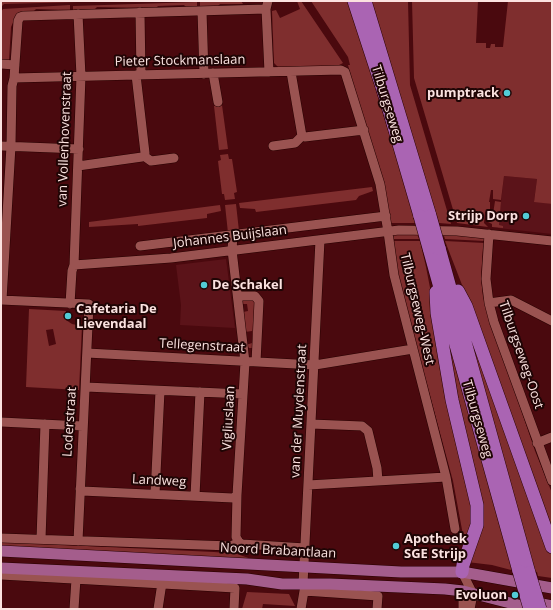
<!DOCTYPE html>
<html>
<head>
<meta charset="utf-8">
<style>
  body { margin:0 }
  #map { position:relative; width:553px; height:610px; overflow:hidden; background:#4a090e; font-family:"Open Sans",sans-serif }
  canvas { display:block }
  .frame { position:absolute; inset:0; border:2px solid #fbe2e0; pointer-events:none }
</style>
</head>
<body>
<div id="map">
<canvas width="553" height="610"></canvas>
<div class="frame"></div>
</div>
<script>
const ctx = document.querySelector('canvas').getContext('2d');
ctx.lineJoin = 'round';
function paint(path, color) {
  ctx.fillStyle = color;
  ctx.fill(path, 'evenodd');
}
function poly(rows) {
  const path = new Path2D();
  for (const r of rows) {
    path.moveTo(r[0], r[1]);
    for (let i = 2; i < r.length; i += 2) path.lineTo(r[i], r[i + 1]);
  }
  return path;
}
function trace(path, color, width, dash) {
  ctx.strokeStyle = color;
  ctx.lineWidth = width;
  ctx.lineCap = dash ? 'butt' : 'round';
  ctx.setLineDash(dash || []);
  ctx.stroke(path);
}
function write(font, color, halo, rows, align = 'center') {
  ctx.font = font + ' "Open Sans",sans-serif';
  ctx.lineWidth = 4;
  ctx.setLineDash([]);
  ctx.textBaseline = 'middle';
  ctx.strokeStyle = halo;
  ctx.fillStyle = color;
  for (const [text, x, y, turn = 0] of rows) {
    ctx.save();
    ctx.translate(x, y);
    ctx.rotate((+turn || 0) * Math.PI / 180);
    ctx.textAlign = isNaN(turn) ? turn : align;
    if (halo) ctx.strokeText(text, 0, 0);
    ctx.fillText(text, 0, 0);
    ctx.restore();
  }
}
paint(poly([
  [504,176,537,179,534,201,552,204,552,234,498,228],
  [226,259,235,328,180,325,181,305,176,265]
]), '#5b1319');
paint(poly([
  [1,1,115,1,4,4,1,7],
  [241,1,243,4,220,4,218,6,200,7,200,2],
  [297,1,301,1,343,63,337,66,278,67,274,63,272,11,276,10,280,18,300,9],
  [311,1,349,1,416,223,391,223,348,65,350,65,348,57],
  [371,1,408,1,410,85,451,224,439,223],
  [412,1,478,1,476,43,486,43,486,48,490,48,491,44,495,44,495,47,503,47,508,1,552,1,552,204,534,202,537,179,504,176,501,200,493,199,493,190,491,190,489,202,490,202,490,210,485,212,484,223,488,227,457,223,414,78],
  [197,2,197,7,186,7,184,5,158,6,156,8,97,7,95,9,73,10,73,6],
  [70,5,70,10,36,9,34,11,16,16,11,27,9,60,1,61,1,12,3,9],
  [222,105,228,149,219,150,214,106],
  [228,154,229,159,232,159,237,192,234,193,235,199,225,200,224,194,222,194,218,161,221,160,220,155],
  [372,187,373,191,359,196,356,200,256,212,255,209,240,208,239,203],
  [495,201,501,202,499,225,503,226,503,228,492,227,492,224,488,222,489,216,493,214],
  [236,204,239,231,228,233,225,205],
  [220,205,221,211,207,214,207,218,138,226,138,224,89,227,89,222],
  [417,232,419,239,392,239,394,235],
  [443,233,484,238,485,241,445,239],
  [392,241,420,241,426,267,474,515,461,560,463,535,453,481,396,270],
  [445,241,485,243,483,247,481,278,483,297,535,451,552,493,552,543,490,357],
  [245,299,252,299,256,302,254,347,252,348,249,348,246,345,252,343,252,331,245,332,243,312,248,311,247,304,241,304],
  [29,309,66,311,66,320,72,324,82,326,79,390,26,387],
  [53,329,56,344,49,346,46,330],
  [460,309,552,553,552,578,538,576,537,572,534,571],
  [443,313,515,571,492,565,467,562,477,536],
  [1,542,214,552,237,554,257,561,1,549],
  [247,592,289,594,295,606,263,604,262,609,242,609]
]), '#7f2e2e');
const minor = poly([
  [268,1,266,9,269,72],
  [202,11,204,74],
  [140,12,141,75],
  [1,64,15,65],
  [291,72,302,136],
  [213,73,218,102],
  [136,75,145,153,144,156],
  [14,78,341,70,345,72,380,184,388,232,394,275,446,477,455,529],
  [302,136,305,137,364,130],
  [1,146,79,149],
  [273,146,295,143,302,136],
  [78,166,142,157,144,156,151,161,174,158],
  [489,234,486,279,489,303,494,322,552,481],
  [233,235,232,250,245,362,237,495,236,537,239,542],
  [140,246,386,216],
  [74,265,171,258,399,230,457,231,552,241],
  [238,296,255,296,259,301,256,362],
  [1,300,89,304,78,541],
  [2,300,11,146,12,86,14,78,18,21,20,17,23,16,266,9],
  [489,303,511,300,552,321],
  [70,304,72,271,74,265,81,76,78,14],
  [87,353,315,365,413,349],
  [86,387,243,394],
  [1,422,83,426],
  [311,424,362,426,368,431,377,468,378,481],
  [537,443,552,437],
  [308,485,446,477],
  [80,489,82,491,233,498,237,495],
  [155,494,160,391],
  [195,496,200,392],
  [1,538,231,546,239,542],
  [41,539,45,424],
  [239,542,242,544,305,548],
  [462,572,473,594,470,609],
  [1,575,235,588,234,609],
  [303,584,320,240],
  [463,591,463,609],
  [74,609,76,579],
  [158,609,162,583],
  [301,609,304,591,378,596,377,609]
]);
const major = poly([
  [1,551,401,572,462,572,552,588],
  [1,568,247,579,282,584,330,584,445,589,463,591,534,609],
  [532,602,552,606]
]);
const highway = poly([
  [354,1,385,96,420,216],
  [365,1,430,216],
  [429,248,519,571],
  [439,248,529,573],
  [458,291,466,306,552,547],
  [436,292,437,313,452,400,477,505,477,525,463,565,462,572]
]);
trace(minor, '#270001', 10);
trace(major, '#270001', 12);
trace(highway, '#270001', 14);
trace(minor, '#9a5351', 9);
trace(major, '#a45d8c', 11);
trace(highway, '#aa64b3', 13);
const highwayBridge = poly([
  [420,216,429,248],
  [430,216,439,248],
  [519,571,530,609],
  [529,573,540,609]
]);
trace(highwayBridge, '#270001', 14, []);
trace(highwayBridge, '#aa64b3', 13);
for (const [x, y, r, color] of [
  [507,93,4,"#52ccd6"],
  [526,216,4,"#52ccd6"],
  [204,285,4,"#52ccd6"],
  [68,316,4,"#52ccd6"],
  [396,546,4,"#52ccd6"],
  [515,595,4,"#52ccd6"]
]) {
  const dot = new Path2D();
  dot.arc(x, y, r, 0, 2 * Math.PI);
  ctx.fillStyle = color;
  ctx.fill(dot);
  trace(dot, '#1f0505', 1.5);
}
write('13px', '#fbe2e0', '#1f0505', [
  ["Pieter Stockmanslaan",180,61,-1],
  ["Tilburgseweg",387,104,73],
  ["van Vollenhovenstraat",65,139,-88],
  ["Johannes Buijslaan",230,237,-7],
  ["Tilburgseweg-West",417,309,77],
  ["Tellegenstraat",202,346,3],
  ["Tilburgseweg-Oost",521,355,71],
  ["van der Muydenstraat",299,411,-87],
  ["Vigliuslaan",229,418,-87],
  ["Tilburgseweg",477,419,74],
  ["Loderstraat",70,422,-86],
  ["Landweg",159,481,3],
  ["Noord Brabantlaan",278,551,3]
]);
write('bold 13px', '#fbe2e0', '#1f0505', [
  ["pumptrack",499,93],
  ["Strijp Dorp",518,216],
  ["De Schakel",212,285,"left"],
  ["Cafetaria De",76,309,"left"],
  ["Lievendaal",76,324,"left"],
  ["Apotheek",404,539,"left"],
  ["SGE Strijp",404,554,"left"],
  ["Evoluon",507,595]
], 'right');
</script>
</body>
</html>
